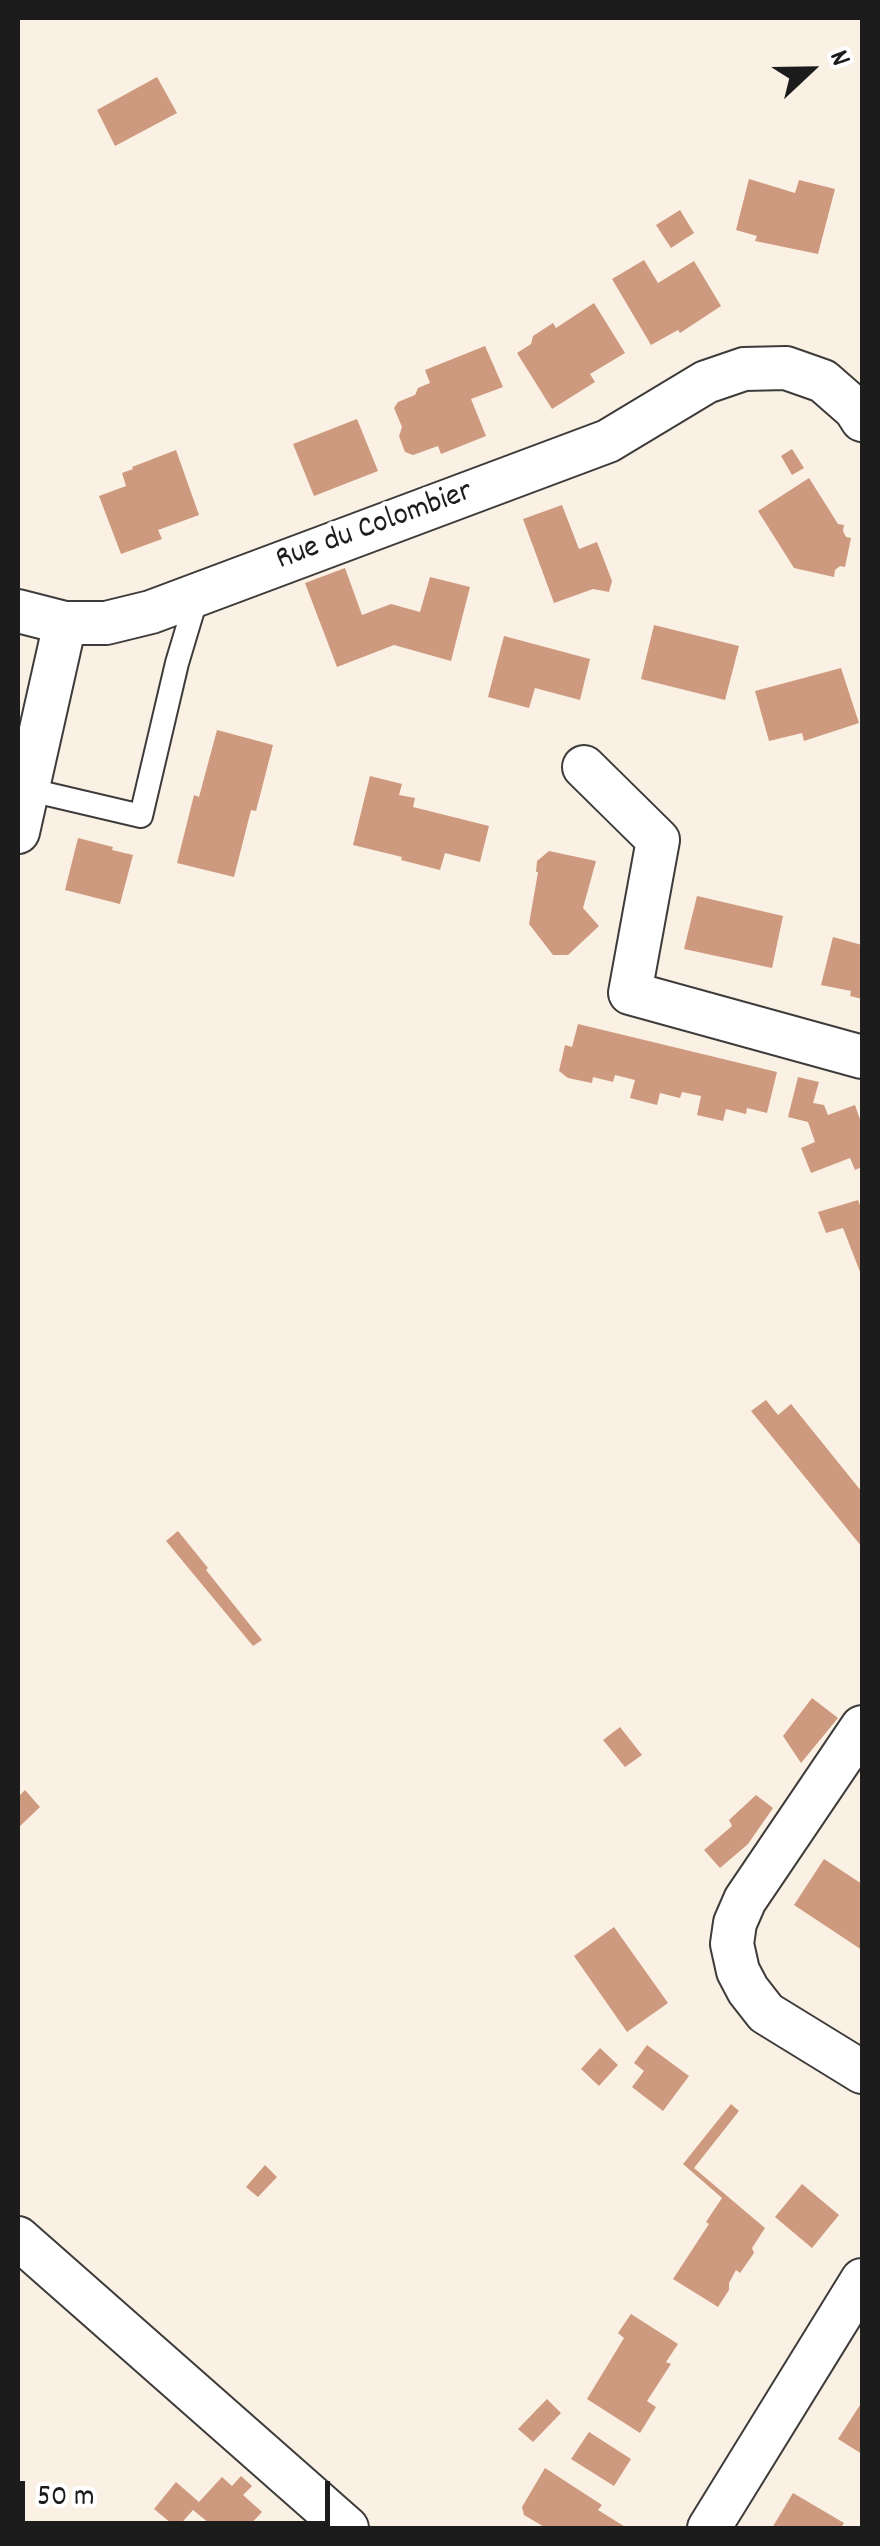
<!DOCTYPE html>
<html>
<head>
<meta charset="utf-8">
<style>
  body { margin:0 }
  #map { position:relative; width:880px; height:2546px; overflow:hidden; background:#faf0e3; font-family:Dekko,sans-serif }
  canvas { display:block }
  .frame { position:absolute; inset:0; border:20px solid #1c1c1c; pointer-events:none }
  .north { position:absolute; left:760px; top:20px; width:100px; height:100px; -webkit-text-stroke:8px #fff; paint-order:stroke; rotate:68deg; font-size:28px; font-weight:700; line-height:40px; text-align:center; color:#1c1c1c }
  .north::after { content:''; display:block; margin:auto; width:35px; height:45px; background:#1c1c1c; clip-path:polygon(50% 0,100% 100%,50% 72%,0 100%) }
  .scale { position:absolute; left:20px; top:2481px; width:310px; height:45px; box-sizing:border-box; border:5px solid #1c1c1c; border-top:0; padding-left:12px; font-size:30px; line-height:35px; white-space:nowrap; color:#1c1c1c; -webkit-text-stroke:8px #fff; paint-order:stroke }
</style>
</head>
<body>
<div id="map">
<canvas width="880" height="2546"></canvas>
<div class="frame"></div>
<div class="north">N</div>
<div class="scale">50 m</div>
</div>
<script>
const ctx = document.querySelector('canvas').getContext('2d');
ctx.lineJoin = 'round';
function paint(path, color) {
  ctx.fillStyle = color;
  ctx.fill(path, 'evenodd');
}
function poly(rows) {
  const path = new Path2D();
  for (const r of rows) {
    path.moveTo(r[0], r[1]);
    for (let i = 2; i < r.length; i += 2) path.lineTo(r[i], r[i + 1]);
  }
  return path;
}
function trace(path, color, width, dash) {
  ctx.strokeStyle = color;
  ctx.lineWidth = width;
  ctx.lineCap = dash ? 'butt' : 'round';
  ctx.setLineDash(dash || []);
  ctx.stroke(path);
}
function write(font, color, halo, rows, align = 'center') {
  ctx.font = font + ' Dekko,sans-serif';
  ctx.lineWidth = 9;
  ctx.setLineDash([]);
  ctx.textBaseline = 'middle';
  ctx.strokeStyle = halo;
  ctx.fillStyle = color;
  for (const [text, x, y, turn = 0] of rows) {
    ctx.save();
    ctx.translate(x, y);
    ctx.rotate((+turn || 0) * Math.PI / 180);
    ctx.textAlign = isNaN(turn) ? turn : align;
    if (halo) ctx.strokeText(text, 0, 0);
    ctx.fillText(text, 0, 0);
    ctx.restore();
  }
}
paint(poly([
  [157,77,177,113,115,146,97,110],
  [749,179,795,193,799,180,835,189,818,254,755,241,757,236,736,230],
  [680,210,694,233,671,248,656,225],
  [644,260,658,283,694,261,721,306,680,333,678,330,651,345,612,279],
  [594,303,625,353,590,374,595,382,552,409,517,353,531,344,533,336,553,323,556,328],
  [485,346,503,387,471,399,486,436,441,454,438,446,413,455,405,452,399,436,402,427,394,408,398,402,415,395,418,388,430,383,425,370],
  [357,419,378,471,314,496,293,444],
  [792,449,804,468,792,475,781,456],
  [176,450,199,515,158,530,162,539,121,554,99,496,126,486,122,473,133,469,132,467],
  [809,478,838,524,844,525,843,531,846,537,851,538,845,567,840,566,835,570,834,577,794,568,758,511],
  [562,505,579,549,597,542,612,581,609,592,593,589,554,603,523,519],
  [345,568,362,615,391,604,420,612,430,577,470,587,451,661,394,645,337,667,305,583],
  [654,625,739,646,725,700,641,679],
  [504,636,590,659,580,700,535,688,529,708,488,697],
  [841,668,859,723,804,741,802,733,769,741,755,691],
  [217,730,273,745,256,811,251,810,234,877,177,863,194,795,199,797],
  [370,776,402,784,399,795,415,798,413,807,489,826,480,862,445,853,440,870,401,860,402,857,353,845],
  [78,838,113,847,112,850,133,855,120,904,65,890],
  [549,851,596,861,583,908,599,926,568,955,553,955,529,924,538,872,536,872,537,861],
  [697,896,783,916,772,968,684,949],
  [833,937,862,945,862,999,850,996,851,991,821,985],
  [578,1024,777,1072,767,1113,747,1108,746,1114,726,1109,723,1121,697,1115,701,1096,682,1092,680,1098,660,1093,657,1105,630,1098,635,1080,615,1075,613,1082,593,1077,592,1083,568,1078,559,1071,565,1045,572,1047],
  [798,1077,819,1082,813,1103,824,1105,828,1115,855,1105,862,1125,862,1167,855,1170,850,1158,811,1173,801,1148,815,1142,808,1122,788,1117],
  [858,1200,862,1211,862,1277,843,1228,826,1233,818,1212],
  [766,1400,778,1415,791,1404,862,1492,862,1547,751,1411],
  [178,1531,208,1568,206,1570,262,1640,253,1646,166,1541],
  [812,1698,838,1718,801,1763,783,1736],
  [620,1727,642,1755,625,1767,603,1740],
  [25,1790,40,1807,18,1828,18,1797],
  [756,1795,773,1808,748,1844,720,1868,704,1850,732,1826,729,1820],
  [824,1859,862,1884,862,1950,794,1905],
  [614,1927,668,2003,627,2032,574,1956],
  [647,2045,689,2076,663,2111,632,2087,644,2071,634,2063],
  [600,2048,618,2065,599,2086,581,2069],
  [731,2104,739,2111,694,2168,765,2228,752,2248,754,2253,740,2273,736,2270,729,2283,729,2290,718,2307,673,2279,709,2224,706,2222,722,2198,683,2164],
  [265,2165,277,2177,258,2197,246,2187],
  [802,2184,839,2215,812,2248,775,2217],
  [631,2314,678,2344,666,2362,671,2364,647,2401,656,2407,640,2433,587,2399,624,2338,618,2333],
  [547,2399,561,2413,533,2442,518,2429],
  [862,2402,862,2454,838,2439],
  [589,2432,631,2459,614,2486,571,2459],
  [545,2468,602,2505,598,2510,627,2528,546,2528,524,2515,522,2507],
  [241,2476,252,2486,243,2495,262,2512,247,2528,215,2528,193,2510,177,2528,154,2509,176,2482,199,2502,222,2477,232,2486],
  [793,2493,844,2523,841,2528,772,2528]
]), '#ce9a7f');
const service = poly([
  [26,789,141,816,177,663,198,593]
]);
const minor = poly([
  [18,611,65,623],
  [584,767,658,840,630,993,862,1057],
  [18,832,65,623,106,623,151,612,608,441,706,382,744,369,786,368,823,381,855,409,862,420],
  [862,1727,745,1900,735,1923,732,1944,738,1971,748,1990,766,2013,862,2072],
  [18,2238,347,2528],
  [709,2528,862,2280]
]);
trace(service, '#3d3c3a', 26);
trace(minor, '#3d3c3a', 46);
trace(service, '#fff', 22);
trace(minor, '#fff', 42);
write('32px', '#1c1c1c', '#fff', [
  ["Rue du Colombier",375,528,-20]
]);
</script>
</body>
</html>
